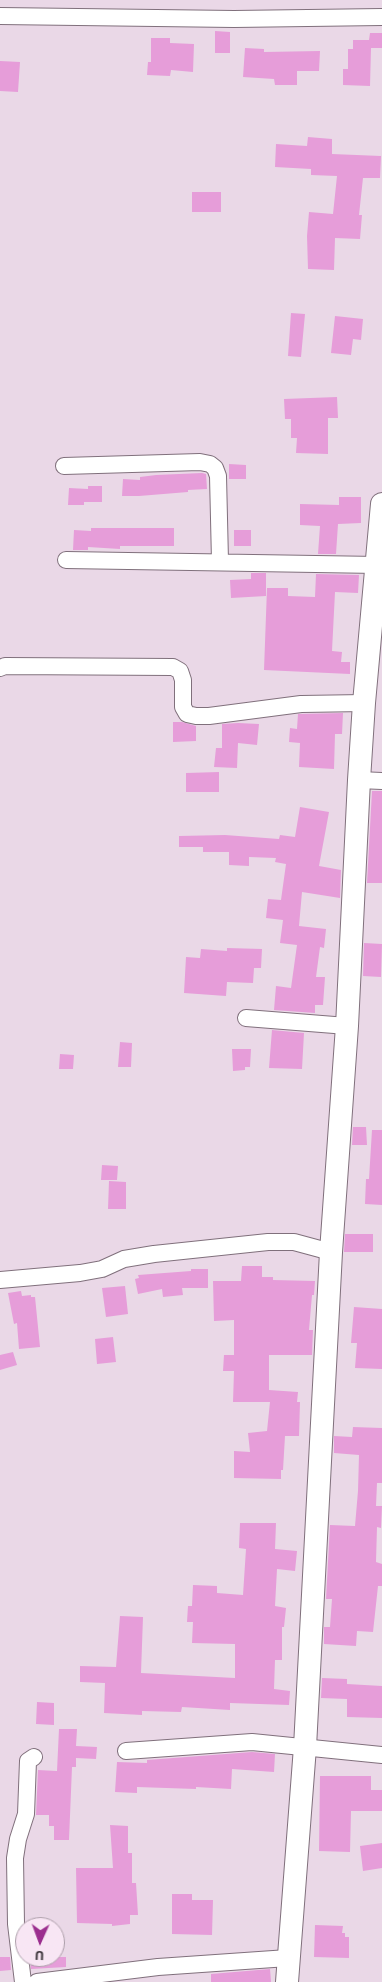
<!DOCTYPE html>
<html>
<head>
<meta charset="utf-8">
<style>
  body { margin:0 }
  #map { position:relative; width:382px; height:1982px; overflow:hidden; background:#ead8e7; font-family:"Titillium Web",sans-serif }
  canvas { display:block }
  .north { position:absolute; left:15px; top:1917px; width:50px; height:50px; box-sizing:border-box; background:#f8e6f4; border:1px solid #ac9ea9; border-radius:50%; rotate:182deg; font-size:14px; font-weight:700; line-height:20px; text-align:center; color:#3a3339 }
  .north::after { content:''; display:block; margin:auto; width:18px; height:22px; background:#9b2e8e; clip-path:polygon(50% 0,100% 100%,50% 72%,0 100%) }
</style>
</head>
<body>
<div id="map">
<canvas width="382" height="1982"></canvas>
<div class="north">U</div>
</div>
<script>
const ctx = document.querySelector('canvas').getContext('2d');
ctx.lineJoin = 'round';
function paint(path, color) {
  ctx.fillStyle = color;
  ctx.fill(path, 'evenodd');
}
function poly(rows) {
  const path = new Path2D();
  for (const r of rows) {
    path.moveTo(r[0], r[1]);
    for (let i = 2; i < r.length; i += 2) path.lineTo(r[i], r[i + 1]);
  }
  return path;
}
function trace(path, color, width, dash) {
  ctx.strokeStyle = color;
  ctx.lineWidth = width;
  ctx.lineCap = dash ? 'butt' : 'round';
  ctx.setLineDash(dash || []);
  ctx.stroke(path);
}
paint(poly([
  [215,31,230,32,230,53,215,53],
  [370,33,382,33,382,48,371,48,370,86,343,85,343,69,348,69,348,49,353,49,353,40,369,40],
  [151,38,170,38,170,43,194,44,193,72,171,70,170,76,147,75,148,62,151,62],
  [245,48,264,49,264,52,320,51,319,71,297,71,297,85,275,85,274,79,243,77],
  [0,61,20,62,18,92,0,91],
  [308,137,332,139,332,154,381,156,380,178,363,178,359,215,362,215,360,239,335,238,334,270,308,269,307,236,309,212,333,214,337,176,311,175,311,169,275,167,276,144,307,146],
  [192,192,221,192,221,212,192,212],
  [291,313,305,314,301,357,288,356],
  [335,316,363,319,361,340,353,339,351,355,331,353],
  [337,397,338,418,328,418,328,454,296,453,297,438,291,438,291,419,285,419,284,399],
  [229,464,246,465,246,479,229,479],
  [202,473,206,474,207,489,188,490,188,492,139,496,122,496,123,479,140,480,140,477,156,475],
  [88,486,102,486,102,502,84,502,84,505,68,505,69,488,88,489],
  [339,497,361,497,361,523,338,524,336,554,318,554,320,526,300,525,300,504,339,505],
  [91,528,174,528,174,546,120,546,120,549,88,547,88,550,73,550,74,530,91,531],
  [234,530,251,530,251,546,234,546],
  [251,573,266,573,266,596,231,598,230,580,251,579],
  [316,574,359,575,358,593,335,592,332,651,342,652,341,662,350,662,350,674,264,670,267,588,288,588,288,596,315,597],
  [343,713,342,734,335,734,334,769,299,767,300,743,289,742,290,728,297,729,298,714],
  [173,722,182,722,196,726,196,741,173,742],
  [238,723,259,724,257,745,238,743,237,768,214,767,216,748,222,748,222,724],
  [219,772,219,792,186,792,186,773],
  [372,791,382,791,382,883,367,883],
  [300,807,329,812,319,866,341,870,340,898,302,892,299,926,326,929,324,948,320,947,316,977,325,977,323,1005,315,1005,315,1013,274,1010,276,986,291,988,297,945,280,943,283,920,266,918,268,899,281,900,286,864,275,862,276,858,249,857,249,866,229,865,229,852,203,852,203,847,179,847,179,836,225,835,279,839,280,835,295,837],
  [364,943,382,944,381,977,363,976],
  [227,948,262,949,261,968,254,968,253,983,227,982,226,996,184,993,186,957,200,958,201,949,227,951],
  [272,1030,304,1033,302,1069,269,1068],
  [120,1042,132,1043,131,1067,118,1067],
  [232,1049,251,1049,250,1067,245,1067,245,1070,233,1071],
  [60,1054,74,1055,73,1069,59,1069],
  [353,1127,366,1127,367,1145,352,1145],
  [372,1130,382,1130,382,1205,365,1204,366,1179,369,1179],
  [102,1165,118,1166,117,1180,101,1180],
  [109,1181,126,1182,126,1209,108,1209],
  [345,1234,373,1234,373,1252,344,1252],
  [242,1266,262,1266,262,1277,273,1277,273,1280,315,1281,314,1295,312,1295,309,1330,313,1330,312,1355,269,1355,269,1390,298,1392,297,1402,300,1402,299,1436,285,1436,283,1470,281,1470,281,1479,234,1478,234,1451,250,1452,248,1433,267,1431,270,1402,233,1402,234,1371,223,1371,224,1355,234,1355,234,1320,214,1321,213,1281,241,1281],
  [191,1269,208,1269,208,1288,182,1288,183,1295,163,1297,162,1289,138,1294,135,1279,139,1278,138,1275,191,1271],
  [125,1286,128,1314,106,1317,102,1288],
  [21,1291,22,1296,31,1295,31,1297,35,1297,40,1347,19,1349,17,1323,14,1324,8,1293],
  [354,1307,382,1309,382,1369,355,1368,357,1343,351,1343],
  [113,1337,116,1362,97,1364,95,1339],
  [13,1352,17,1365,0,1370,0,1355],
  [353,1427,382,1428,382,1483,377,1483,376,1506,382,1506,381,1528,377,1527,376,1562,382,1564,382,1586,378,1586,373,1632,357,1631,356,1646,324,1644,324,1627,330,1627,332,1599,326,1599,330,1525,355,1526,358,1491,359,1455,334,1453,334,1436,352,1437],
  [240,1523,276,1523,275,1549,297,1551,295,1571,277,1569,275,1606,286,1608,284,1627,282,1627,282,1660,275,1660,274,1689,290,1691,289,1705,230,1703,230,1710,182,1707,181,1712,142,1711,142,1715,104,1713,105,1683,80,1682,80,1666,116,1667,120,1616,143,1617,141,1673,235,1678,235,1644,192,1643,193,1622,187,1622,188,1606,192,1606,193,1585,217,1586,217,1593,243,1595,246,1549,239,1548],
  [322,1678,347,1679,347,1684,382,1686,382,1718,347,1717,347,1699,321,1698],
  [37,1702,54,1703,54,1725,36,1724],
  [59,1729,77,1729,76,1746,97,1747,96,1759,76,1758,76,1767,72,1767,69,1840,54,1840,54,1826,49,1826,49,1815,36,1815,38,1770,57,1771],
  [252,1752,275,1754,274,1772,232,1769,231,1789,196,1787,196,1789,137,1787,137,1793,115,1792,117,1762,147,1763,147,1760],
  [320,1776,371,1776,371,1790,382,1790,382,1811,351,1811,350,1852,319,1851],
  [110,1825,128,1826,128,1853,132,1853,132,1883,136,1883,138,1915,130,1915,130,1924,112,1926,112,1924,77,1923,76,1868,113,1868],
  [382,1843,382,1868,363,1871,360,1846],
  [172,1894,192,1894,192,1900,213,1900,212,1935,172,1934],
  [315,1925,343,1926,342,1933,345,1933,345,1937,349,1937,349,1958,314,1957],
  [0,1957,10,1957,11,1970,0,1971],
  [30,1957,66,1957,66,1967,31,1969],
  [270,1969,271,1982,211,1982,211,1974]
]), '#e69dd9');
const street = poly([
  [0,16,234,19,382,17],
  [64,466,200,462,210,464,215,468,218,476,220,561],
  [66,560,378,565],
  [0,668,5,666,173,667,180,671,183,680,183,707,187,714,196,716,209,716,301,704,364,703],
  [359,780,382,781],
  [246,1018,347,1026],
  [0,1280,80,1273,102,1269,124,1259,154,1254,268,1242,294,1242,331,1252],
  [126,1751,252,1742,382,1755],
  [23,1982,16,1924,15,1858,18,1839,26,1814,28,1761,34,1757],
  [37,1982,158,1967,288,1958]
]);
const secondary = poly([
  [287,1982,305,1747,331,1252,347,1026,359,780,364,703,382,504]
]);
trace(street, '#80707c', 18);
trace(secondary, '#80707c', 24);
trace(street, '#fff', 16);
trace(secondary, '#fff', 22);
</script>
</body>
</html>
